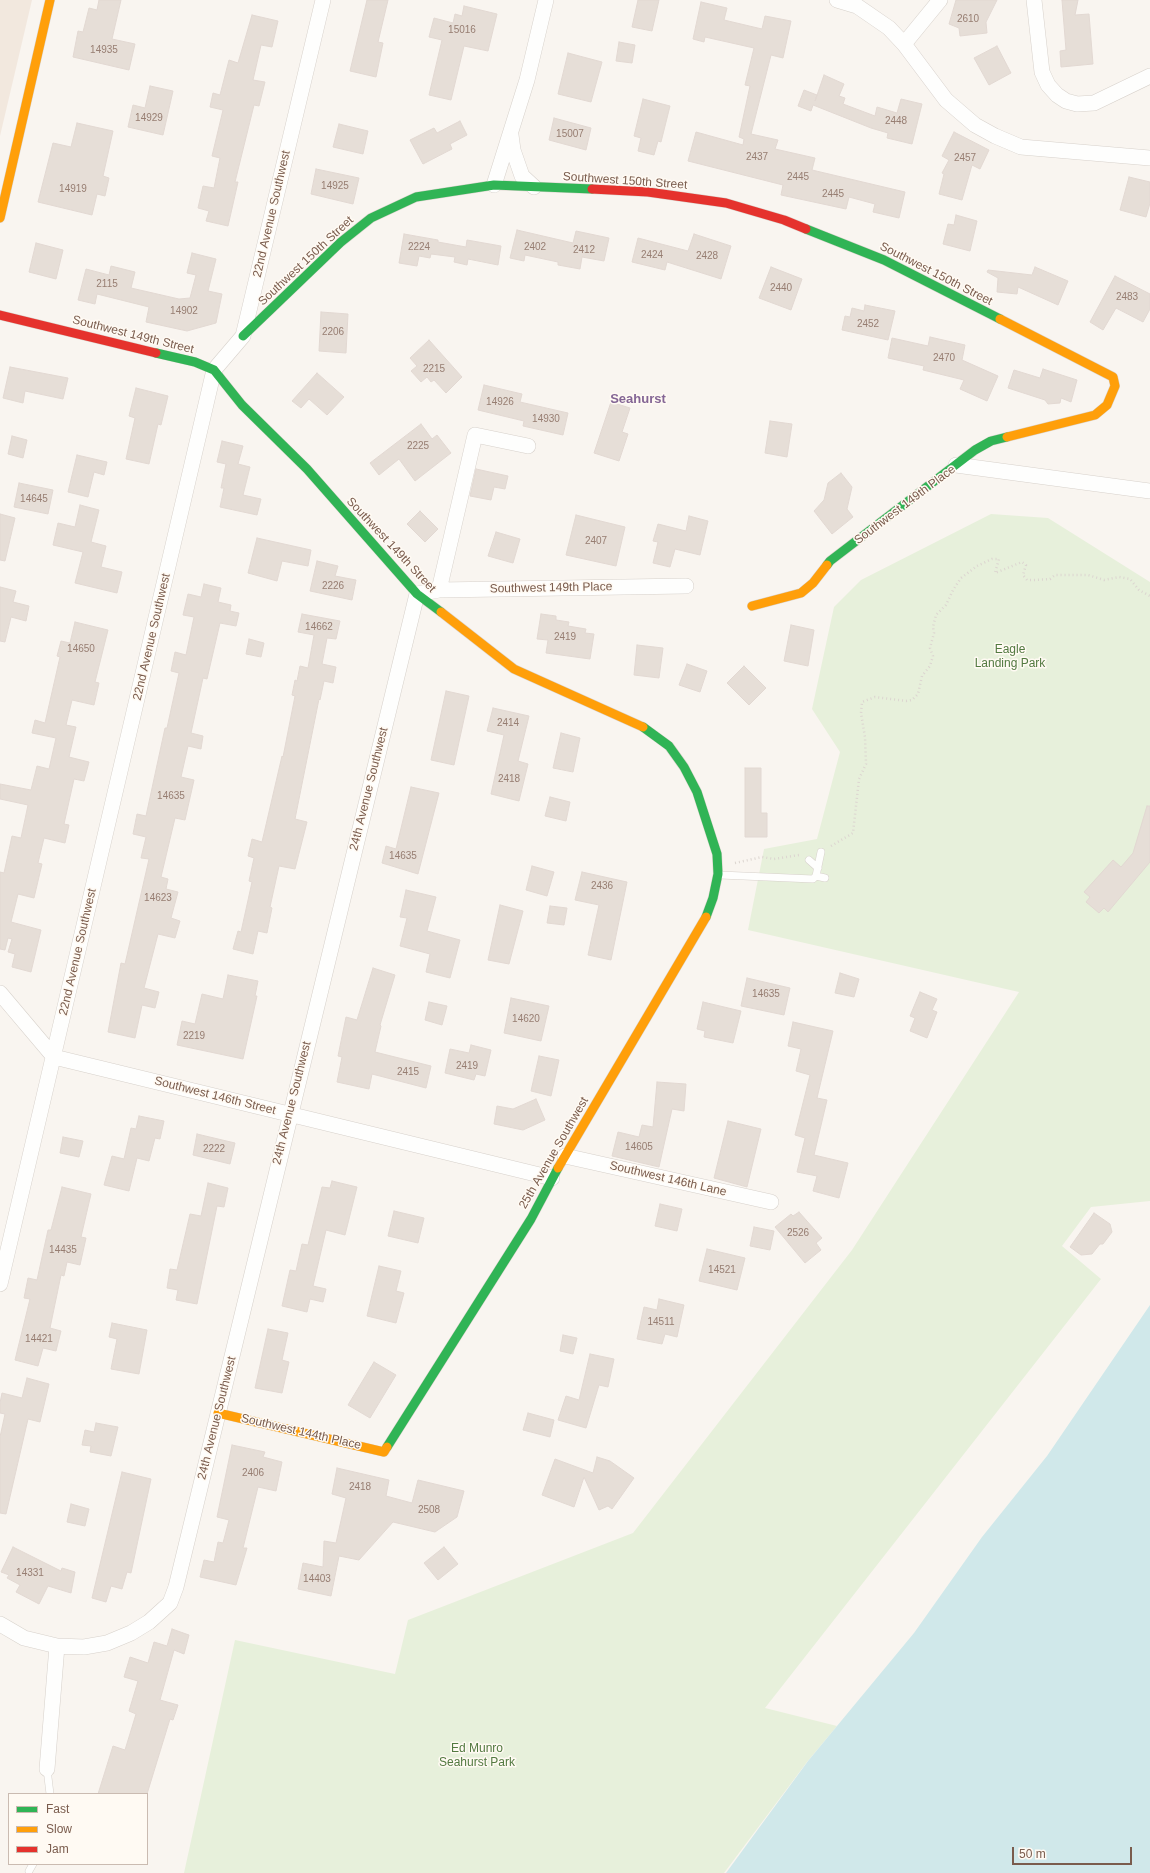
<!DOCTYPE html>
<html>
<head>
<meta charset="utf-8">
<style>
  body { margin:0 }
  #map { position:relative; width:1150px; height:1873px; overflow:hidden; background:#f9f5f0; font-family:Arial,sans-serif }
  canvas { display:block }
  .legend { position:absolute; left:8px; top:1793px; width:140px; height:72px; box-sizing:border-box; background:#fffaf3; border:1px solid #cabbb1; margin:0; padding:5px 7px; list-style:none; font-size:12px; color:#7a5c4d }
  .legend li { display:flex; align-items:center; gap:8px; height:20px }
  .legend b { width:20px; border:1px solid #cabbb1 }
  .scale { position:absolute; left:1012px; top:1847px; width:120px; height:18px; box-sizing:border-box; border:2px solid #7a5c4d; border-top:0; padding-left:5px; font-size:12px; line-height:14px; white-space:nowrap; color:#7a5c4d; -webkit-text-stroke:3px #fffaf3; paint-order:stroke }
</style>
</head>
<body>
<div id="map">
<canvas width="1150" height="1873"></canvas>
<ul class="legend">
<li><b style="height:5px;background:#30b455"></b>Fast</li>
<li><b style="height:5px;background:#ff9f0a"></b>Slow</li>
<li><b style="height:5px;background:#e5322d"></b>Jam</li>
</ul>
<div class="scale">50 m</div>
</div>
<script>
const ctx = document.querySelector('canvas').getContext('2d');
ctx.lineJoin = 'round';
function paint(path, color) {
  ctx.fillStyle = color;
  ctx.fill(path, 'evenodd');
}
function poly(rows) {
  const path = new Path2D();
  for (const r of rows) {
    path.moveTo(r[0], r[1]);
    for (let i = 2; i < r.length; i += 2) path.lineTo(r[i], r[i + 1]);
  }
  return path;
}
function trace(path, color, width, dash) {
  ctx.strokeStyle = color;
  ctx.lineWidth = width;
  ctx.lineCap = dash ? 'butt' : 'round';
  ctx.setLineDash(dash || []);
  ctx.stroke(path);
}
function write(font, color, halo, rows, align = 'center') {
  ctx.font = font + ' Arial,sans-serif';
  ctx.lineWidth = 3;
  ctx.setLineDash([]);
  ctx.textBaseline = 'middle';
  ctx.strokeStyle = halo;
  ctx.fillStyle = color;
  for (const [text, x, y, turn = 0] of rows) {
    ctx.save();
    ctx.translate(x, y);
    ctx.rotate((+turn || 0) * Math.PI / 180);
    ctx.textAlign = isNaN(turn) ? turn : align;
    if (halo) ctx.strokeText(text, 0, 0);
    ctx.fillText(text, 0, 0);
    ctx.restore();
  }
}
paint(poly([
  [0,0,32,0,0,136]
]), '#f2e8de');
paint(poly([
  [991,514,1048,518,1150,582,1150,1201,1091,1207,1062,1246,1101,1279,765,1708,837,1726,807,1762,724,1873,184,1873,235,1640,395,1674,408,1620,633,1533,852,1250,1019,992,748,930,764,849,817,839,840,752,812,709,834,607,861,580]
]), '#e7f0db');
paint(poly([
  [1150,1305,1150,1873,726,1873,808,1761,914,1633,982,1537,1047,1456]
]), '#d0e8ea');
const building = poly([
  [99,0,121,0,112,39,135,44,129,70,73,57,78,31,83,32,89,8,97,10,99,0],
  [367,0,388,0,378,42,383,43,376,77,350,71,367,0],
  [638,0,659,0,652,31,632,27,638,0],
  [956,0,997,0,986,22,987,33,960,36,959,28,949,24,956,0],
  [1062,0,1078,0,1075,15,1089,14,1093,64,1061,67,1060,51,1066,50,1062,0],
  [701,2,727,8,724,20,762,29,765,16,791,21,783,58,771,55,751,134,778,140,775,149,815,158,812,170,905,192,899,218,873,212,875,204,849,197,846,209,781,195,783,185,688,161,696,132,743,145,744,139,739,137,750,86,745,85,754,48,705,37,704,42,693,39,701,2],
  [464,6,497,14,488,51,464,46,451,100,429,95,442,40,429,37,434,18,453,23,455,14,462,16,464,6],
  [252,15,278,21,272,47,261,45,253,80,265,82,259,106,254,105,235,182,238,182,228,226,206,221,209,211,198,208,203,186,214,188,220,158,212,156,223,110,210,107,213,93,220,95,229,60,238,63,252,15],
  [619,42,635,45,632,63,616,61,619,42],
  [997,46,1011,73,989,85,974,58,997,46],
  [568,53,602,62,591,102,558,94,568,53],
  [824,75,844,84,839,96,845,98,843,104,875,116,877,107,897,113,901,99,922,104,912,144,887,138,888,133,871,128,813,105,811,111,798,106,804,90,817,95,815,101,824,75],
  [150,86,173,91,163,135,128,127,133,105,145,108,150,86],
  [643,99,670,106,661,142,658,141,654,155,638,151,641,138,634,136,643,99],
  [554,118,591,128,586,150,549,140,554,118],
  [460,121,467,135,450,144,452,149,423,164,410,140,434,128,437,133,460,121],
  [77,123,113,131,103,176,109,178,105,196,97,194,92,215,38,202,53,143,71,147,77,123],
  [339,124,368,131,363,154,333,147,339,124],
  [954,132,989,150,980,169,972,165,962,200,939,194,944,174,942,173,949,160,942,156,954,132],
  [316,169,359,178,353,204,311,194,316,169],
  [1129,177,1150,182,1150,203,1146,217,1120,210,1129,177],
  [956,215,977,221,970,251,943,244,948,224,954,225,956,215],
  [517,230,573,243,576,231,609,238,604,261,582,257,580,269,558,265,558,262,525,255,524,261,510,258,517,230],
  [404,234,438,240,438,242,466,247,467,240,501,246,498,265,468,259,467,265,454,262,455,257,431,254,430,258,419,256,417,266,399,263,404,234],
  [694,234,731,246,721,279,667,262,665,270,632,262,638,238,688,251,694,234],
  [36,243,63,250,56,279,29,272,36,243],
  [192,253,216,259,208,291,222,294,216,323,187,331,146,322,149,307,97,294,95,304,78,300,86,269,109,275,111,266,135,272,131,288,179,299,190,298,196,275,187,273,192,253],
  [771,267,802,279,791,310,759,298,771,267],
  [1035,267,1068,281,1058,305,1018,287,1017,294,997,292,998,278,987,272,988,270,1032,275,1035,267],
  [1115,276,1150,294,1150,309,1143,322,1116,308,1103,330,1090,322,1115,276],
  [865,305,895,311,888,340,842,330,845,316,850,317,852,308,864,311,865,305],
  [321,312,348,314,346,353,319,351,321,312],
  [930,337,965,345,962,360,998,376,987,401,960,389,964,380,923,370,924,366,888,358,892,338,928,346,930,337],
  [429,340,462,377,446,393,434,380,431,382,427,377,421,382,411,371,417,366,410,358,429,340],
  [10,367,68,378,63,399,25,391,23,403,3,398,10,367],
  [1043,369,1077,380,1071,402,1061,398,1060,403,1048,404,1045,400,1008,388,1014,370,1040,378,1043,369],
  [317,373,344,397,327,415,309,399,301,408,292,401,317,373],
  [484,385,522,394,520,402,568,413,563,435,523,426,524,421,478,410,484,385],
  [136,388,168,396,161,425,158,424,149,464,126,459,135,418,129,416,136,388],
  [611,402,630,408,622,432,628,434,619,461,594,453,611,402],
  [770,421,792,424,787,457,765,453,770,421],
  [421,424,432,439,437,435,451,453,415,481,399,459,379,475,370,463,421,424],
  [12,436,27,440,23,458,8,454,12,436],
  [222,441,243,446,238,464,250,467,243,495,261,499,257,515,220,507,224,488,221,488,226,464,217,462,222,441],
  [77,455,107,462,104,475,94,472,88,497,68,492,77,455],
  [476,469,508,476,505,489,494,487,491,500,470,496,476,469],
  [841,473,852,487,847,509,853,517,832,534,814,511,824,500,828,483,841,473],
  [19,483,53,490,48,514,14,507,19,483],
  [80,505,99,510,91,542,106,546,101,567,122,572,117,593,75,583,83,552,53,545,58,523,75,527,80,505],
  [420,511,438,529,425,542,407,524,420,511],
  [0,514,15,518,5,561,0,560,0,514],
  [576,515,625,527,616,566,566,555,576,515],
  [689,516,708,521,700,555,675,549,670,567,653,563,658,542,653,541,658,524,686,531,689,516],
  [496,532,520,539,513,563,488,556,496,532],
  [257,538,311,550,308,566,282,561,277,581,248,573,257,538],
  [317,561,338,566,335,576,356,580,352,600,310,591,317,561],
  [204,584,221,588,218,602,231,605,230,611,239,613,236,626,220,623,207,679,203,678,191,733,203,736,201,749,188,746,181,777,194,780,185,820,175,818,161,877,168,879,166,889,178,892,171,918,180,921,175,938,158,934,144,988,159,992,155,1008,142,1005,135,1038,108,1032,121,963,125,964,149,859,141,858,146,837,133,834,137,814,146,816,165,728,167,728,179,673,171,671,175,652,186,655,194,617,183,615,188,594,201,597,204,584],
  [0,587,16,591,13,602,29,606,26,621,11,617,5,642,0,641,0,587],
  [302,614,340,621,336,639,327,638,322,664,336,667,333,683,324,681,320,700,319,699,295,819,307,822,295,869,279,866,270,907,272,908,267,933,258,931,253,954,233,949,238,931,241,932,252,882,249,881,254,858,248,856,252,839,262,842,282,756,283,757,295,696,292,695,295,680,297,681,300,666,308,668,314,635,298,632,302,614],
  [541,614,556,616,556,620,569,622,568,626,586,629,585,633,594,634,590,659,546,653,548,640,537,639,541,614],
  [75,622,108,630,95,682,99,683,94,705,72,700,66,725,76,727,69,757,89,762,84,781,74,779,64,824,69,825,65,843,44,838,38,863,42,864,34,898,18,894,11,922,41,930,31,972,12,967,15,954,8,952,12,939,8,938,5,950,0,949,0,872,4,873,12,836,21,838,28,805,0,799,0,784,31,790,37,766,49,769,56,738,32,733,35,720,45,723,60,657,57,656,61,641,70,643,75,622],
  [791,625,814,630,808,666,784,661,791,625],
  [249,639,264,643,261,657,246,654,249,639],
  [637,645,663,648,659,678,634,675,637,645],
  [687,664,707,671,700,692,679,685,687,664],
  [744,666,766,688,749,705,727,683,744,666],
  [446,691,469,696,454,765,431,760,446,691],
  [493,708,529,716,518,761,528,764,519,801,491,794,504,735,487,731,493,708],
  [561,733,580,738,573,772,553,768,561,733],
  [745,768,761,768,761,813,767,813,767,837,745,837,745,768],
  [411,787,439,793,418,874,382,863,386,846,396,849,411,787],
  [550,797,570,802,566,821,545,816,550,797],
  [1147,806,1150,806,1150,862,1108,912,1104,908,1099,913,1086,902,1090,897,1084,892,1113,860,1121,867,1133,853,1147,806],
  [532,866,554,872,547,896,526,890,532,866],
  [582,872,627,882,611,960,588,955,599,905,575,900,582,872],
  [406,890,436,897,427,931,460,940,450,978,426,972,430,954,400,946,407,918,400,917,406,890],
  [500,905,523,911,509,964,488,960,500,905],
  [550,906,567,908,564,925,547,923,550,906],
  [373,968,395,975,380,1025,381,1026,375,1052,431,1066,426,1088,372,1074,369,1089,337,1082,342,1057,338,1056,346,1017,357,1020,373,968],
  [840,973,859,979,854,997,835,993,840,973],
  [228,975,258,981,255,996,257,996,243,1059,177,1045,182,1021,195,1024,202,994,223,999,228,975],
  [747,978,790,988,784,1015,741,1006,747,978],
  [920,992,937,999,932,1010,937,1012,927,1038,910,1031,915,1018,910,1016,920,992],
  [511,998,549,1006,541,1041,504,1033,511,998],
  [429,1002,447,1006,442,1025,425,1020,429,1002],
  [703,1002,741,1011,733,1043,704,1037,705,1031,697,1029,703,1002],
  [793,1022,833,1031,817,1098,827,1100,814,1155,848,1163,839,1198,813,1191,817,1176,797,1172,805,1138,795,1135,810,1075,796,1071,801,1049,788,1046,793,1022],
  [471,1045,491,1050,485,1076,476,1074,474,1080,445,1073,450,1049,469,1053,471,1045],
  [539,1056,559,1060,551,1096,531,1091,539,1056],
  [657,1082,686,1084,684,1111,672,1109,659,1167,612,1156,618,1132,639,1137,642,1125,653,1127,657,1082],
  [536,1099,545,1120,523,1130,494,1124,497,1106,513,1109,536,1099],
  [139,1116,164,1121,160,1139,155,1138,149,1161,137,1158,129,1191,104,1185,112,1156,124,1159,131,1128,136,1129,139,1116],
  [728,1121,761,1129,747,1187,714,1178,728,1121],
  [197,1134,235,1143,230,1164,193,1155,197,1134],
  [63,1137,83,1141,79,1157,60,1153,63,1137],
  [332,1181,357,1187,345,1235,326,1230,313,1286,326,1289,323,1302,310,1299,307,1312,282,1306,290,1270,296,1271,302,1244,308,1245,322,1187,330,1188,332,1181],
  [208,1183,228,1188,224,1207,217,1206,197,1304,176,1300,178,1290,167,1288,170,1269,177,1270,190,1214,201,1216,208,1183],
  [62,1187,91,1194,81,1237,86,1238,80,1265,67,1262,64,1276,61,1275,50,1328,61,1331,56,1351,43,1348,38,1366,15,1360,30,1299,24,1298,28,1278,37,1280,48,1230,51,1230,62,1187],
  [660,1204,682,1209,677,1231,655,1226,660,1204],
  [394,1211,424,1218,418,1243,388,1236,394,1211],
  [799,1212,822,1238,816,1243,821,1250,805,1263,775,1227,791,1214,793,1216,799,1212],
  [1094,1213,1110,1224,1112,1232,1103,1244,1100,1244,1092,1254,1081,1255,1070,1247,1094,1213],
  [754,1227,774,1231,770,1250,750,1246,754,1227],
  [707,1249,745,1258,737,1290,699,1281,707,1249],
  [379,1266,401,1271,396,1291,404,1293,396,1323,367,1316,379,1266],
  [659,1299,684,1305,677,1337,665,1334,662,1344,637,1339,644,1307,657,1310,659,1299],
  [112,1323,147,1330,139,1374,111,1369,117,1339,109,1337,112,1323],
  [268,1329,288,1333,282,1360,289,1362,282,1393,255,1388,268,1329],
  [563,1335,577,1338,573,1354,560,1351,563,1335],
  [590,1354,614,1359,608,1387,599,1385,586,1428,558,1420,566,1396,579,1400,590,1354],
  [374,1362,396,1375,370,1418,348,1405,374,1362],
  [27,1378,49,1384,40,1422,28,1419,6,1514,0,1513,0,1437,5,1414,0,1413,0,1403,2,1393,22,1398,27,1378],
  [528,1413,554,1420,550,1437,523,1430,528,1413],
  [96,1423,118,1427,111,1456,90,1452,91,1446,82,1445,85,1430,94,1432,96,1423],
  [232,1445,265,1452,263,1457,282,1462,276,1491,258,1487,243,1548,247,1548,236,1585,200,1577,204,1560,214,1562,218,1542,223,1543,229,1520,217,1517,232,1445],
  [597,1457,610,1461,634,1478,612,1509,608,1506,599,1510,584,1477,574,1507,542,1495,555,1459,593,1473,597,1457],
  [337,1468,389,1480,386,1496,412,1503,418,1480,464,1491,457,1517,435,1532,393,1522,359,1560,339,1556,331,1596,298,1589,303,1563,323,1567,324,1541,336,1543,346,1498,332,1494,337,1468],
  [122,1472,151,1479,131,1573,127,1572,122,1589,111,1586,106,1602,92,1598,122,1472],
  [71,1504,89,1509,85,1526,67,1522,71,1504],
  [13,1547,61,1571,62,1568,75,1572,71,1593,48,1586,39,1604,16,1592,20,1585,7,1578,9,1575,1,1572,13,1547],
  [444,1547,458,1564,438,1580,424,1563,444,1547],
  [172,1629,189,1635,184,1654,174,1650,160,1700,178,1705,173,1720,170,1719,147,1794,98,1794,113,1746,125,1750,136,1714,129,1711,138,1681,124,1677,130,1657,148,1663,154,1642,167,1646,172,1629]
]);
paint(building, '#e6ded7');
trace(building, '#e2d8d2', 1);
const lane = poly([
  [809,860,818,868],
  [720,875,813,879,816,876,821,852],
  [816,876,825,878],
  [47,1769,50,1794],
  [29,1871,33,1864]
]);
const street = poly([
  [837,0,857,6,889,28,904,44,946,100,975,125,995,136,1021,147,1150,158],
  [1034,0,1042,72,1048,85,1057,95,1066,101,1077,104,1094,103,1150,76],
  [904,44,940,0],
  [511,135,513,150,522,176,534,187],
  [494,185,527,80,546,0],
  [956,465,1150,491],
  [439,590,475,435,528,446],
  [0,993,54,1057,552,1178],
  [565,1156,771,1202],
  [0,1284,214,370,243,336,323,0],
  [0,1624,24,1638,57,1646,84,1647,107,1643,131,1633,149,1622,170,1603,176,1587,417,594,439,590,686,586],
  [47,1769,57,1646]
]);
const fast = poly([
  [806,229,884,260,1000,319],
  [243,336,341,242,371,218,416,197,494,185,592,189],
  [156,353,195,362,214,370,242,405,307,469,417,594,441,612],
  [827,565,830,561,975,450,991,441,1007,437],
  [643,727,669,746,684,767,697,792,717,854,718,874,713,898,706,917],
  [387,1447,531,1219,558,1168]
]);
const slow = poly([
  [0,218,50,0],
  [1000,319,1113,377,1115,386,1107,405,1095,415,1007,437],
  [752,606,801,593,813,583,827,565],
  [441,612,514,669,643,727],
  [558,1168,706,917],
  [218,1413,384,1452,387,1447]
]);
const jam = poly([
  [592,189,648,192,726,203,784,220,806,229],
  [0,315,156,353]
]);
trace(lane, '#d7d1cb', 8);
trace(street, '#d7d1cb', 16);
trace(fast, '#d9d2cb', 10);
trace(slow, '#d9d2cb', 10);
trace(jam, '#d9d2cb', 10);
trace(poly([
  [831,846,853,833,859,779,866,764,865,737,861,713,862,702,875,697,906,701,912,700,918,694,922,676,930,666,933,656,930,648,934,633,933,627,936,615,946,605,953,590,961,578,977,566,992,559,999,559,995,573,1022,562,1026,565,1023,575,1027,580,1033,580,1050,579,1055,575,1088,575,1104,580,1119,577,1130,579,1139,590,1150,596],
  [735,863,762,857,774,859,799,855]
]), '#dcd5d0', 2.5, [1, 3]);
trace(lane, '#fefefd', 7);
trace(street, '#fefefd', 15);
trace(fast, '#30b455', 9);
trace(slow, '#ff9f0a', 9);
trace(jam, '#e5322d', 9);
write('10px', '#977e72', null, [
  ["2610",968,19],
  ["15016",462,30],
  ["14935",104,50],
  ["14929",149,118],
  ["2448",896,121],
  ["15007",570,134],
  ["2437",757,157],
  ["2457",965,158],
  ["2445",798,177],
  ["14925",335,186],
  ["14919",73,189],
  ["2445",833,194],
  ["2224",419,247],
  ["2402",535,247],
  ["2412",584,250],
  ["2424",652,255],
  ["2428",707,256],
  ["2115",107,284],
  ["2440",781,288],
  ["2483",1127,297],
  ["14902",184,311],
  ["2452",868,324],
  ["2206",333,332],
  ["2470",944,358],
  ["2215",434,369],
  ["14926",500,402],
  ["14930",546,419],
  ["2225",418,446],
  ["14645",34,499],
  ["2407",596,541],
  ["2226",333,586],
  ["14662",319,627],
  ["2419",565,637],
  ["14650",81,649],
  ["2414",508,723],
  ["2418",509,779],
  ["14635",171,796],
  ["14635",403,856],
  ["2436",602,886],
  ["14623",158,898],
  ["14635",766,994],
  ["14620",526,1019],
  ["2219",194,1036],
  ["2419",467,1066],
  ["2415",408,1072],
  ["14605",639,1147],
  ["2222",214,1149],
  ["2526",798,1233],
  ["14435",63,1250],
  ["14521",722,1270],
  ["14511",661,1322],
  ["14421",39,1339],
  ["2406",253,1473],
  ["2418",360,1487],
  ["2508",429,1510],
  ["14331",30,1573],
  ["14403",317,1579]
]);
write('12px', '#7a5c4d', '#fffaf3', [
  ["Southwest 150th Street",625,181,4],
  ["22nd Avenue Southwest",272,214,-77],
  ["Southwest 150th Street",306,261,-43],
  ["Southwest 150th Street",936,274,27],
  ["Southwest 149th Street",133,335,14],
  ["Southwest 149th Place",905,505,-37],
  ["Southwest 149th Street",391,545,47],
  ["Southwest 149th Place",551,588,-1],
  ["22nd Avenue Southwest",152,637,-77],
  ["24th Avenue Southwest",369,789,-76],
  ["22nd Avenue Southwest",78,952,-77],
  ["Southwest 146th Street",215,1096,14],
  ["24th Avenue Southwest",292,1103,-76],
  ["25th Avenue Southwest",554,1153,-60],
  ["Southwest 146th Lane",668,1179,13],
  ["24th Avenue Southwest",217,1418,-76],
  ["Southwest 144th Place",301,1432,13]
]);
write('12px', '#537a41', '#fffaf3', [
  ["Eagle",1010,650],
  ["Landing Park",1010,664],
  ["Ed Munro",477,1749],
  ["Seahurst Park",477,1763]
]);
write('bold 13px', '#846695', '#fffaf3', [
  ["Seahurst",638,399]
]);
</script>
</body>
</html>
